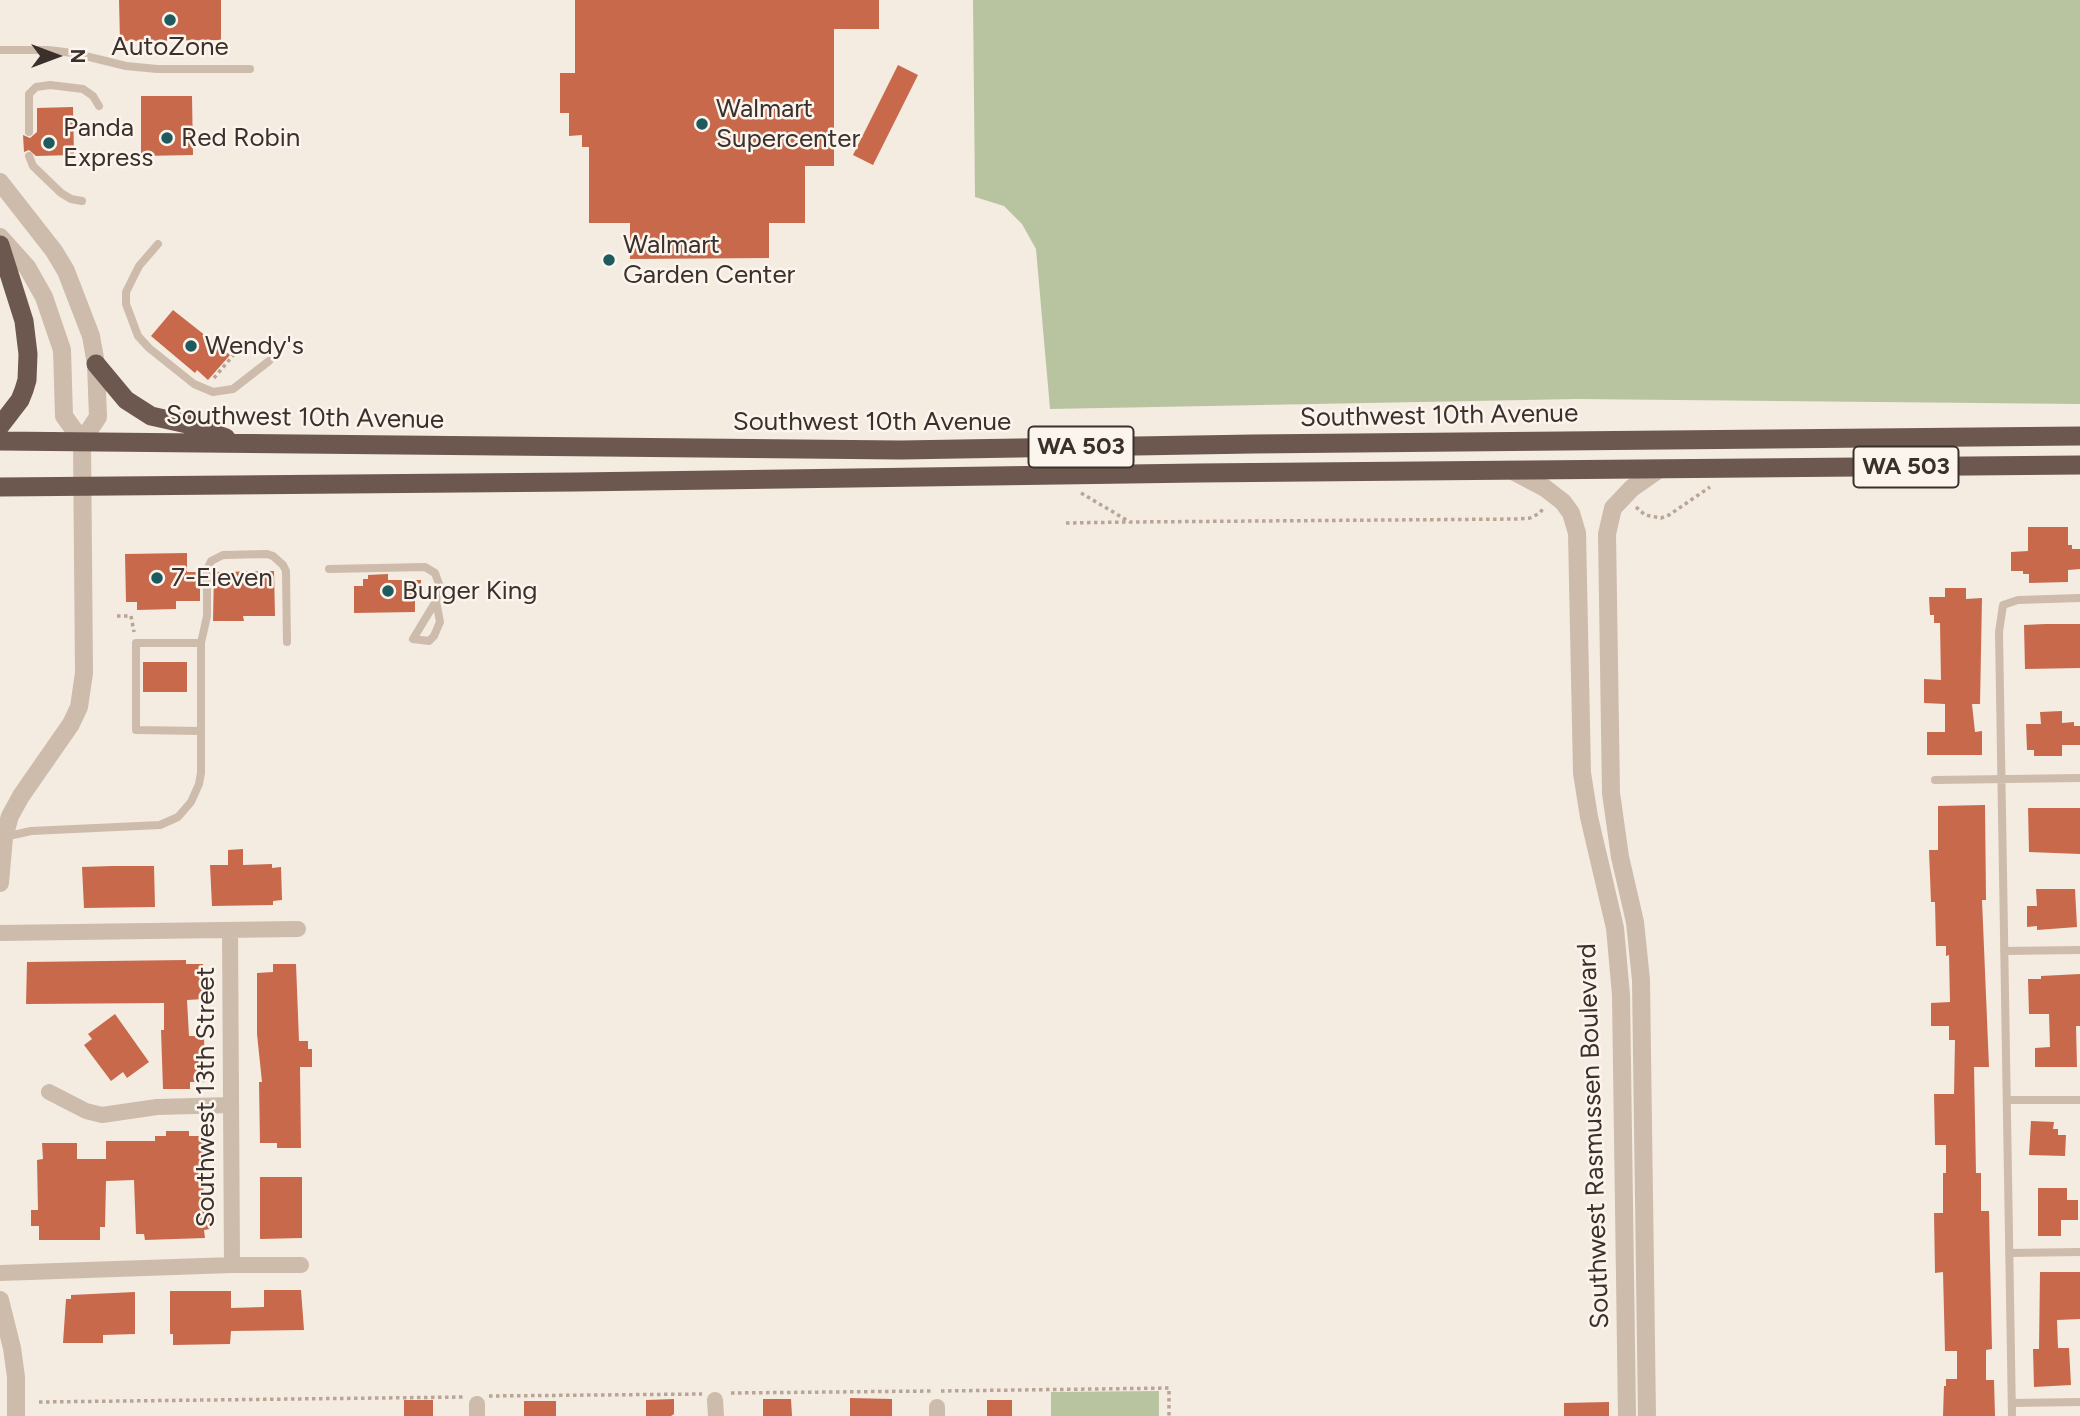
<!DOCTYPE html>
<html>
<head>
<meta charset="utf-8">
<style>
  body { margin:0 }
  #map { position:relative; width:2080px; height:1416px; overflow:hidden; background:#f4ebe1; font-family:Figtree,sans-serif }
  canvas { display:block }
  .north { position:absolute; left:21px; top:21px; width:70px; height:70px; -webkit-text-stroke:5px #fbf5ee; paint-order:stroke; rotate:90deg; font-size:19px; font-weight:700; line-height:28px; text-align:center; color:#3b302b }
  .north::after { content:''; display:block; margin:auto; width:24px; height:32px; background:#3b302b; clip-path:polygon(50% 0,100% 100%,50% 72%,0 100%) }
</style>
</head>
<body>
<div id="map">
<canvas width="2080" height="1416"></canvas>
<div class="north">N</div>
</div>
<script>
const ctx = document.querySelector('canvas').getContext('2d');
ctx.lineJoin = 'round';
function paint(path, color) {
  ctx.fillStyle = color;
  ctx.fill(path, 'evenodd');
}
function poly(rows) {
  const path = new Path2D();
  for (const r of rows) {
    path.moveTo(r[0], r[1]);
    for (let i = 2; i < r.length; i += 2) path.lineTo(r[i], r[i + 1]);
  }
  return path;
}
function trace(path, color, width, dash) {
  ctx.strokeStyle = color;
  ctx.lineWidth = width;
  ctx.lineCap = dash ? 'butt' : 'round';
  ctx.setLineDash(dash || []);
  ctx.stroke(path);
}
function write(font, color, halo, rows, align = 'center') {
  ctx.font = font + ' Figtree,sans-serif';
  ctx.lineWidth = 5;
  ctx.setLineDash([]);
  ctx.textBaseline = 'middle';
  ctx.strokeStyle = halo;
  ctx.fillStyle = color;
  for (const [text, x, y, turn = 0] of rows) {
    ctx.save();
    ctx.translate(x, y);
    ctx.rotate((+turn || 0) * Math.PI / 180);
    ctx.textAlign = isNaN(turn) ? turn : align;
    if (halo) ctx.strokeText(text, 0, 0);
    ctx.fillText(text, 0, 0);
    ctx.restore();
  }
}
paint(poly([
  [973,0,2080,0,2080,404,1577,399,1050,409,1036,249,1022,224,1004,206,975,197],
  [1159,1391,1159,1416,1051,1416,1051,1392]
]), '#b8c4a0');
paint(poly([
  [119,0,221,0,221,40,120,41],
  [575,0,879,0,879,29,834,29,834,166,805,166,805,223,769,223,769,258,630,259,630,223,589,223,589,147,582,147,582,135,569,136,569,113,560,113,560,73,575,73],
  [898,65,918,75,873,165,853,155],
  [141,96,192,96,193,155,141,156],
  [73,107,74,155,36,156,29,150,24,152,23,135,30,138,37,132,37,108],
  [173,310,230,355,208,380,197,370,195,373,151,336],
  [2028,527,2068,527,2068,545,2072,545,2072,549,2080,549,2080,569,2068,570,2068,582,2029,583,2029,574,2023,574,2023,571,2011,571,2011,552,2028,551],
  [187,553,187,572,200,572,200,601,176,601,176,609,137,610,137,602,126,602,125,554],
  [274,571,275,616,243,616,244,621,213,621,214,572],
  [388,574,388,580,421,580,421,597,415,597,415,612,354,613,354,586,363,586,363,579,368,579,368,575],
  [1945,588,1966,588,1966,599,1982,598,1980,704,1972,704,1975,732,1982,731,1982,755,1927,755,1927,732,1945,732,1945,704,1924,703,1924,679,1941,680,1940,623,1934,623,1934,615,1930,615,1929,597,1945,597],
  [2046,624,2080,624,2080,668,2025,669,2024,625],
  [143,662,187,662,187,692,143,692],
  [2062,711,2062,723,2074,722,2074,726,2080,726,2080,745,2062,745,2062,756,2034,756,2034,750,2027,750,2026,724,2041,724,2040,712],
  [1985,805,1986,900,1982,900,1989,1067,1974,1067,1976,1173,1981,1173,1981,1211,1989,1211,1992,1349,1986,1350,1986,1380,1994,1380,1995,1416,1943,1416,1944,1386,1946,1386,1946,1379,1957,1379,1957,1351,1945,1351,1943,1272,1935,1273,1934,1213,1943,1213,1943,1173,1946,1173,1946,1145,1935,1145,1934,1094,1954,1094,1955,1040,1949,1040,1949,1026,1931,1026,1931,1003,1950,1002,1949,955,1946,956,1946,946,1936,946,1935,902,1931,902,1929,850,1938,850,1938,806],
  [2028,808,2080,808,2080,854,2029,852],
  [243,849,243,865,272,864,272,868,281,867,282,900,273,901,273,905,212,906,210,865,228,865,228,850],
  [112,866,154,866,155,907,84,908,82,867],
  [2036,889,2075,889,2077,927,2037,930,2037,926,2027,927,2027,906,2037,906],
  [186,960,186,964,203,964,204,999,187,1000,189,1036,204,1036,205,1082,190,1082,190,1089,163,1089,161,1030,164,1030,164,1003,26,1004,27,962],
  [273,964,296,964,299,1041,308,1041,308,1049,312,1049,312,1067,300,1067,301,1148,277,1148,277,1143,260,1143,259,1082,262,1082,257,1034,257,973,273,972],
  [2080,974,2080,1026,2076,1026,2077,1067,2035,1067,2035,1048,2050,1047,2049,1014,2029,1014,2028,979,2041,979,2041,976],
  [115,1014,149,1062,127,1078,123,1072,111,1081,84,1045,92,1039,88,1034],
  [2031,1121,2054,1122,2053,1129,2058,1129,2058,1135,2066,1135,2065,1156,2029,1155],
  [166,1131,189,1131,189,1136,206,1136,206,1171,203,1171,204,1209,210,1209,210,1229,204,1230,205,1238,145,1240,144,1234,136,1234,134,1180,106,1181,105,1227,100,1227,100,1240,39,1240,39,1226,31,1226,31,1210,38,1210,37,1160,43,1159,42,1143,77,1143,77,1159,106,1159,106,1141,155,1141,155,1136,166,1136],
  [260,1177,302,1177,302,1238,260,1239],
  [2038,1188,2067,1188,2067,1200,2078,1200,2078,1220,2061,1220,2061,1236,2038,1236],
  [2040,1272,2080,1272,2080,1319,2057,1320,2058,1348,2069,1348,2071,1385,2034,1387,2033,1349,2039,1349],
  [264,1290,301,1290,304,1330,231,1331,230,1344,173,1345,173,1334,170,1334,170,1291,231,1291,231,1308,264,1307],
  [135,1292,135,1334,103,1335,103,1343,63,1343,66,1299,71,1299,71,1295],
  [850,1398,892,1399,892,1416,850,1416],
  [674,1399,674,1414,671,1416,646,1416,646,1400],
  [763,1399,791,1399,792,1416,763,1416],
  [404,1400,433,1400,433,1416,404,1416],
  [987,1400,1012,1400,1012,1416,987,1416],
  [524,1401,556,1401,556,1416,524,1416],
  [1609,1402,1609,1416,1564,1416,1564,1403]
]), '#c8694b');
trace(poly([
  [214,378,236,352,243,352],
  [1081,493,1130,522,1518,519,1530,518,1540,513,1544,507],
  [1636,507,1645,515,1661,518,1669,515,1710,487],
  [1066,523,1128,522],
  [117,616,131,616,134,632],
  [941,1391,1169,1388,1169,1416],
  [731,1393,933,1391],
  [489,1396,702,1394],
  [39,1402,464,1397]
]), '#b9a596', 3.5, [3.5, 3.5]);
trace(poly([
  [0,50,48,50,73,53,126,66,157,69,250,69],
  [29,132,29,94,36,87,50,85,83,89,93,96,99,106],
  [29,156,33,166,61,193,71,199,82,201],
  [158,244,139,266,126,292,126,304,138,336,149,348,194,384,213,392,233,389,269,361],
  [329,569,425,567,435,573,439,584,436,601,413,639,429,641,434,636,440,622,436,601],
  [201,643,207,616,207,570,211,561,223,555,267,554,273,556,283,565,286,571,287,642],
  [1935,780,2080,778],
  [4,837,31,831,160,825,178,817,191,802,199,784,201,773,201,643,136,643,136,730,201,731],
  [2004,951,2080,950],
  [2007,1100,2080,1100],
  [2009,1253,2080,1252],
  [2012,1403,2080,1402],
  [2012,1416,1999,632,2003,605,2018,600,2080,598]
]), '#cdbbac', 8);
trace(poly([
  [230,930,232,1265],
  [0,933,298,929],
  [49,1092,86,1111,102,1115,157,1107,231,1105],
  [0,1273,232,1265,301,1265],
  [715,1400,716,1416],
  [477,1404,477,1416],
  [937,1407,937,1416]
]), '#cdbbac', 16);
trace(poly([
  [0,182,54,251,66,271,91,336,96,364,98,417,82,441],
  [0,237,27,267,44,297,62,350,64,416,82,441,84,673,79,707,71,724,21,796,10,816,4,837,0,883],
  [1511,470,1545,488,1563,502,1571,513,1577,533,1582,773,1589,817,1615,928,1621,995,1627,1416],
  [0,1300,12,1348,16,1377,16,1416],
  [1647,1416,1641,980,1635,922,1620,857,1611,793,1607,534,1613,508,1632,488,1658,470]
]), '#cdbbac', 18);
trace(poly([
  [0,245,24,321,28,354,27,380,24,390,20,400,0,426],
  [96,364,126,400,151,416,187,424,226,438],
  [0,441,901,450,1253,444,2080,436],
  [0,487,577,482,1198,473,2080,465]
]), '#6c584f', 19);
for (const [x, y, r, color] of [
  [170,20,7,"#1f5a5e"],
  [702,124,7,"#1f5a5e"],
  [167,138,7,"#1f5a5e"],
  [49,143,7,"#1f5a5e"],
  [609,260,7,"#1f5a5e"],
  [191,346,7,"#1f5a5e"],
  [157,578,7,"#1f5a5e"],
  [388,591,7,"#1f5a5e"]
]) {
  const dot = new Path2D();
  dot.arc(x, y, r, 0, 2 * Math.PI);
  ctx.fillStyle = color;
  ctx.fill(dot);
  trace(dot, '#fbf5ee', 2.5);
}
for (const [x, y, w] of [
  [1081,447,105],
  [1906,467,105]
]) {
  const box = new Path2D();
  box.roundRect(x - w / 2, y - 20.5, w, 41, 5);
  ctx.fillStyle = '#fbf5ee';
  ctx.fill(box);
  trace(box, '#3b302b', 2);
}
write('bold 24px', '#3b302b', null, [
  ["WA 503",1081,447],
  ["WA 503",1906,467]
]);
write('26px', '#3b302b', '#fbf5ee', [
  ["AutoZone",170,47,"center"],
  ["Walmart",716,109],
  ["Supercenter",716,139],
  ["Panda",63,128],
  ["Express",63,158],
  ["Red Robin",181,138],
  ["Walmart",623,245],
  ["Garden Center",623,275],
  ["Wendy's",205,346],
  ["7-Eleven",171,578],
  ["Burger King",402,591]
], 'left');
write('26px', '#3b302b', '#fbf5ee', [
  ["Southwest 10th Avenue",1439,416,-1],
  ["Southwest 10th Avenue",305,418,1],
  ["Southwest 10th Avenue",872,422],
  ["Southwest 13th Street",206,1097,-90],
  ["Southwest Rasmussen Boulevard",1594,1136,-92]
]);
</script>
</body>
</html>
